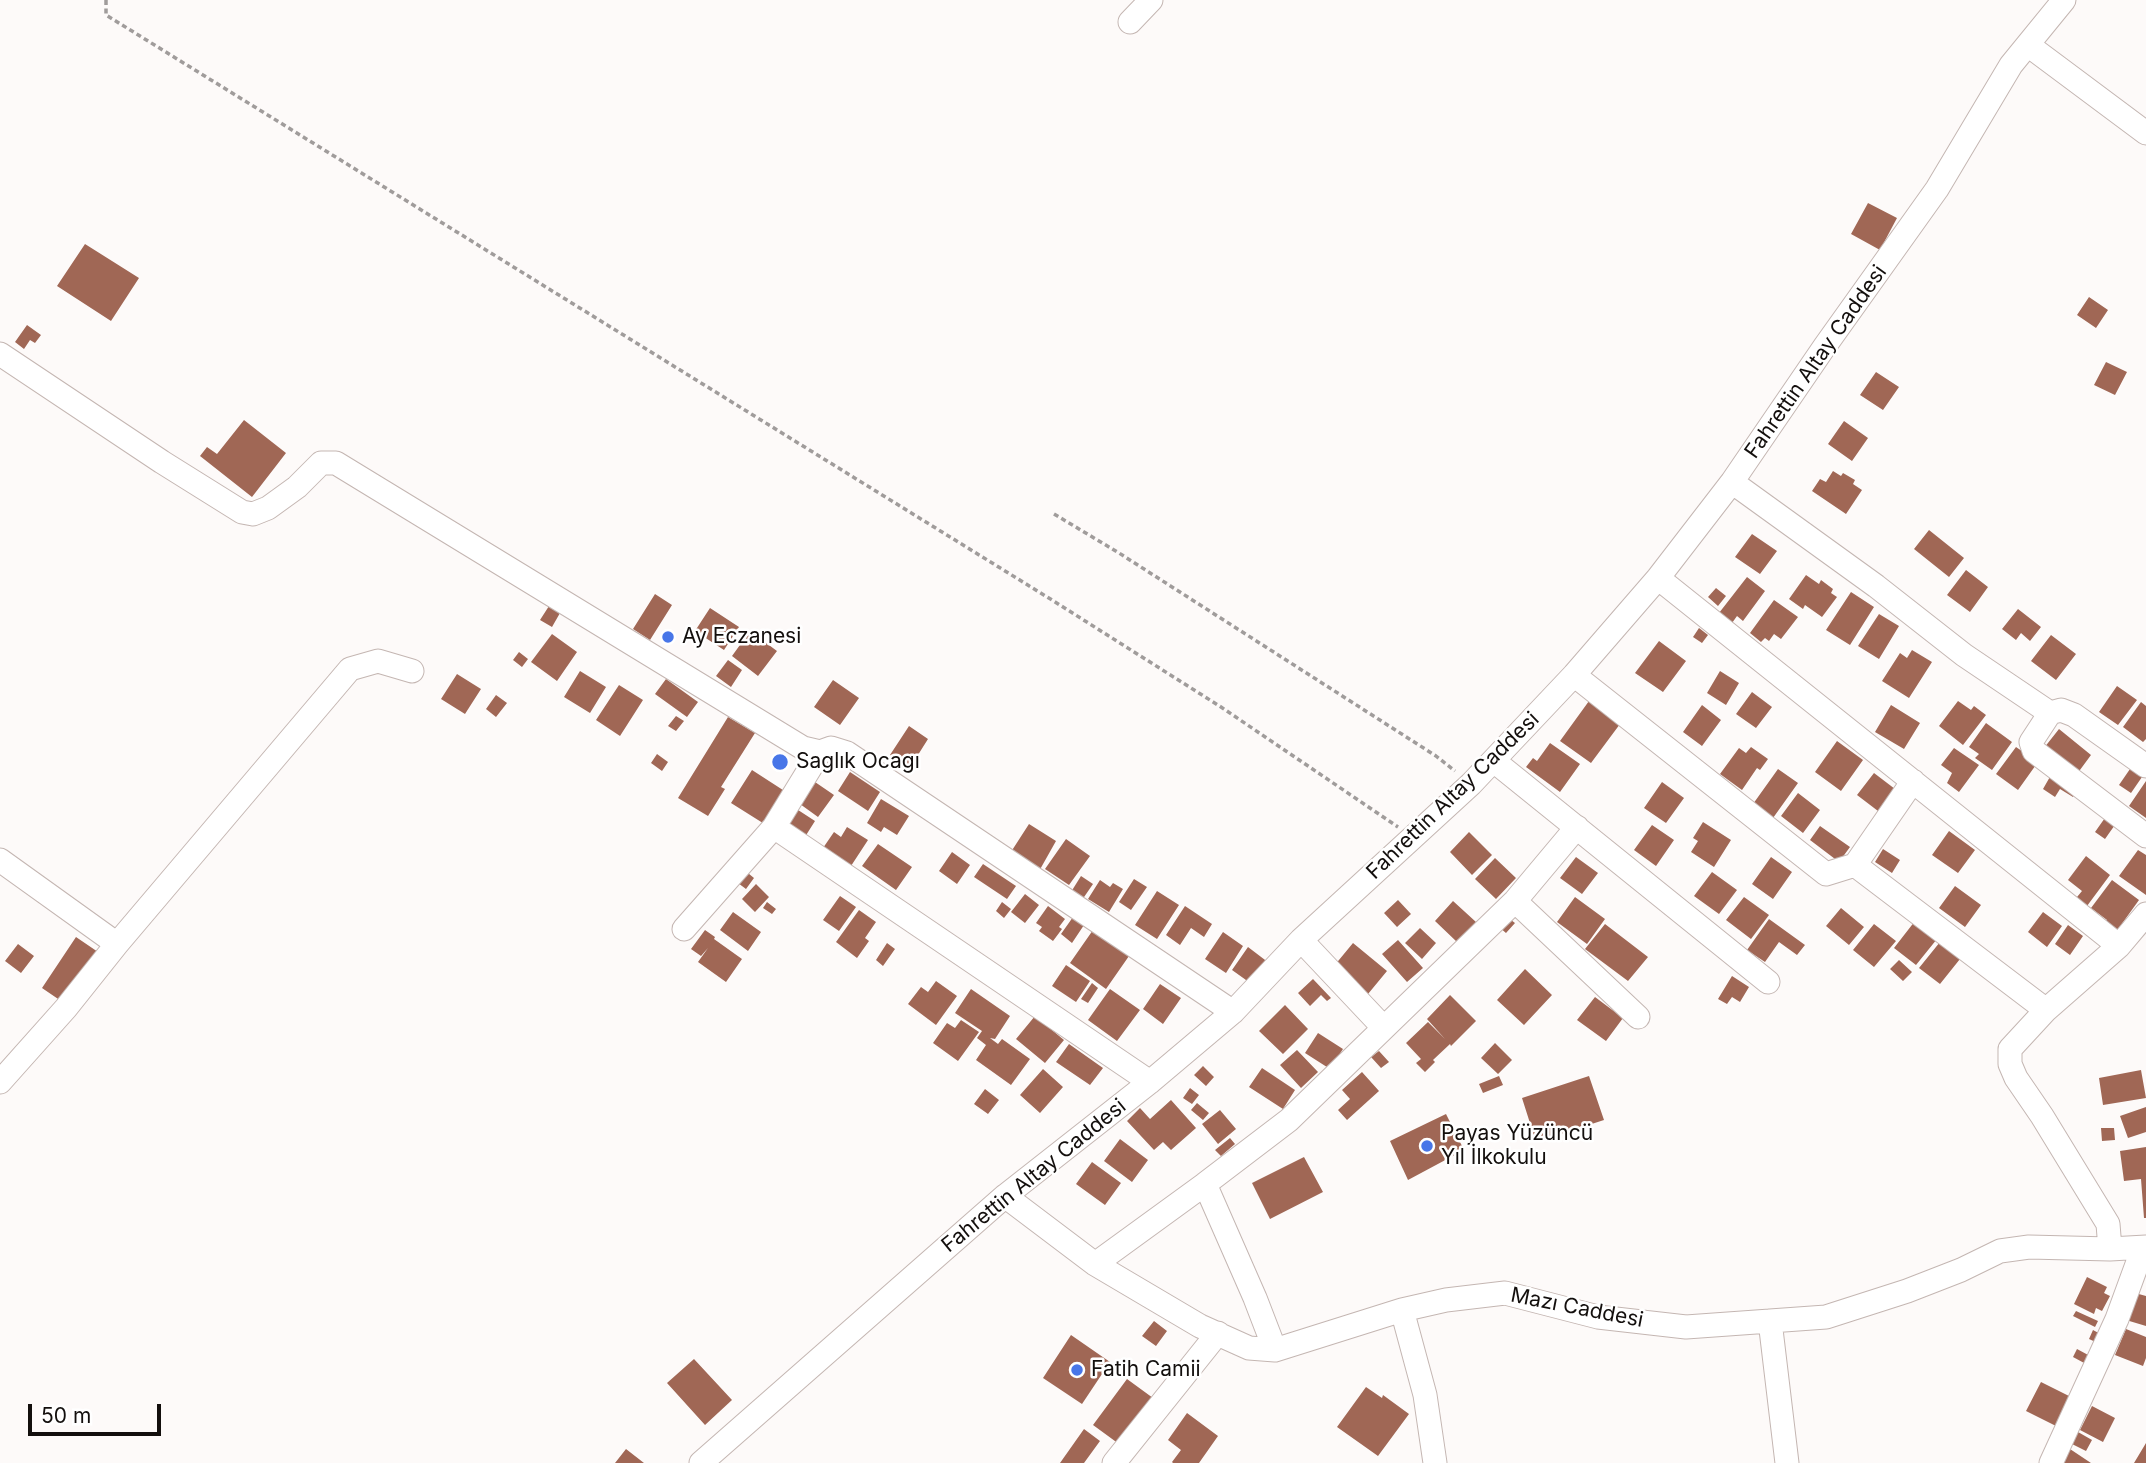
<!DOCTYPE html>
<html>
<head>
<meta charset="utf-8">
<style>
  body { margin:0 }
  #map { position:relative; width:2146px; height:1463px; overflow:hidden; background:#fdfaf9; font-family:Inter,sans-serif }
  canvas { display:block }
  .scale { position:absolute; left:28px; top:1404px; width:133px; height:32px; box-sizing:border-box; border:4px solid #130f0d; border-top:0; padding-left:9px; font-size:21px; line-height:24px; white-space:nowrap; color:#130f0d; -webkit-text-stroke:5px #fff; paint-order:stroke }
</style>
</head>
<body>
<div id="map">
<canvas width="2146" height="1463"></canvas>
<div class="scale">50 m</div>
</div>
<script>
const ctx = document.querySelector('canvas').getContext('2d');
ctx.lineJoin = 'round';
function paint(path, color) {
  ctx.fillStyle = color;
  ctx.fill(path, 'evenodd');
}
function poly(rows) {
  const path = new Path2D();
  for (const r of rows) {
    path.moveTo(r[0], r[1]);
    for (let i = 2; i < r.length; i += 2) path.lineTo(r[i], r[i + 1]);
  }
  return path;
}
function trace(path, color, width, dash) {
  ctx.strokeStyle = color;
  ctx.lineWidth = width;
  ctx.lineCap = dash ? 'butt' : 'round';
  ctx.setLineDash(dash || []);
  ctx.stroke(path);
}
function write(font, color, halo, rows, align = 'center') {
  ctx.font = font + ' Inter,sans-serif';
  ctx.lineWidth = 5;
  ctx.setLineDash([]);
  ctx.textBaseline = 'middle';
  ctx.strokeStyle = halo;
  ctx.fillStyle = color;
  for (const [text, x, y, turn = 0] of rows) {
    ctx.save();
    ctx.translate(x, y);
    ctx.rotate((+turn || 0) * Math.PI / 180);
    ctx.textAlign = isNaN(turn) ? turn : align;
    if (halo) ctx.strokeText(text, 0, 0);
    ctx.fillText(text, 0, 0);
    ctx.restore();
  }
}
paint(poly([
  [1868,203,1897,218,1880,250,1851,234],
  [85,244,139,278,111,321,57,286],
  [2089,297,2108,310,2096,328,2077,315],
  [27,325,41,335,35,343,30,340,24,349,15,342],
  [2106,362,2127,372,2115,395,2094,385],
  [1876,372,1899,387,1883,410,1860,395],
  [244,420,286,453,252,497,200,456,207,447,217,454],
  [1844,421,1868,438,1852,461,1828,444],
  [1833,471,1841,476,1843,473,1855,480,1853,484,1862,490,1846,514,1812,491,1820,479,1826,482],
  [1929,530,1964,558,1949,577,1914,549],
  [1752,534,1777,551,1760,574,1735,557],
  [1966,570,1988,587,1970,612,1947,595],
  [1806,575,1819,584,1821,580,1833,589,1831,593,1837,597,1822,617,1805,605,1803,609,1789,599],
  [1747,577,1765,591,1743,621,1737,616,1732,623,1719,613],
  [1716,588,1726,596,1718,606,1708,597],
  [1851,592,1874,607,1850,645,1826,630],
  [655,594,672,605,650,640,633,629],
  [1774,600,1798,617,1781,639,1774,634,1769,641,1765,638,1761,642,1750,633],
  [549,606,560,613,552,627,540,620],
  [710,608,739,627,724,650,695,631],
  [2018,609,2041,627,2030,641,2021,633,2016,640,2002,629],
  [1879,614,1899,626,1879,659,1858,646],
  [1699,628,1708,635,1702,643,1693,637],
  [750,631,777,651,758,676,732,656],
  [552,634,577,652,557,681,531,662],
  [2051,635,2076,654,2056,680,2031,661],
  [1659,641,1686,661,1663,692,1635,673],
  [1912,650,1932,662,1909,698,1882,681,1900,653,1907,658],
  [519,652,528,659,522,667,513,660],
  [728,660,742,670,731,687,716,676],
  [580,671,606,687,590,713,564,697],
  [1720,671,1739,683,1726,705,1707,693],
  [457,674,481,689,465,714,441,699],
  [666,679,698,702,687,717,655,694],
  [833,680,859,698,840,725,814,707],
  [619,685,643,700,620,736,596,720],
  [2117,686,2137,700,2118,725,2099,712],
  [1752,692,1772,707,1756,728,1736,714],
  [496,695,507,703,496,717,486,709],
  [1589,701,1620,724,1591,763,1560,741],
  [1958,701,1971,710,1974,706,1986,715,1963,745,1939,726],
  [2141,702,2146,706,2146,739,2143,742,2123,727],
  [1702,705,1721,720,1702,746,1683,732],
  [1891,705,1920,723,1904,749,1875,732],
  [676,716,684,721,676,731,668,726],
  [728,717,755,733,721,787,725,789,708,816,678,798],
  [1986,723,2012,742,1992,770,1975,758,1979,754,1969,747],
  [909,726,928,739,911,766,890,755],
  [2059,729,2091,755,2077,774,2044,748],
  [1837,741,1863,760,1841,791,1815,772],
  [1550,743,1580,764,1560,792,1526,767,1533,758,1537,761],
  [1751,747,1768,759,1760,770,1757,768,1742,790,1720,774,1739,748,1746,753],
  [2016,747,2038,762,2018,790,1996,774],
  [1954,748,1979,765,1959,792,1947,783,1952,773,1941,765],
  [657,754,668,762,662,771,651,763],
  [1778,769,1798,783,1773,818,1753,804],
  [2130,769,2142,777,2131,793,2119,785],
  [752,770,786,792,766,825,731,803],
  [850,772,880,792,868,811,838,791],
  [1874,773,1895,789,1878,811,1857,795],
  [2051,775,2077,791,2073,797,2060,789,2055,797,2043,789],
  [2146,781,2146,818,2129,806],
  [815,782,834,795,818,817,800,804],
  [1662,782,1684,798,1666,823,1644,808],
  [1798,793,1820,810,1803,833,1781,816],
  [881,799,909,816,897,835,884,827,881,832,867,823],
  [795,808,815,821,803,840,783,827],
  [2107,815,2117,822,2105,839,2095,832],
  [1703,822,1731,840,1714,867,1691,852,1698,841,1693,838],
  [1029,824,1056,841,1038,873,1009,855],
  [1652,825,1674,840,1656,866,1634,850],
  [1820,826,1850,847,1839,862,1810,840],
  [847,827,868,840,851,866,823,848,834,832,841,837],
  [1949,831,1975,850,1958,873,1932,855],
  [1469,832,1492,855,1472,875,1450,852],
  [1066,839,1090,856,1069,885,1045,869],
  [878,844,912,867,896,890,862,866],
  [1883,849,1900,860,1892,873,1875,862],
  [2138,850,2146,855,2146,895,2119,876],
  [952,852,970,865,957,884,939,871],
  [2086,856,2110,875,2087,906,2077,897,2082,891,2068,880],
  [1576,857,1598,873,1582,894,1560,878],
  [1771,857,1792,872,1773,899,1752,884],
  [1495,858,1516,878,1496,899,1475,879],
  [983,864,1016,886,1007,899,974,877],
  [743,869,754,878,746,889,734,880],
  [1712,872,1737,890,1719,914,1694,896],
  [1081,876,1093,884,1082,900,1071,892],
  [1134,879,1147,887,1131,910,1119,902],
  [1100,880,1110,887,1113,883,1123,889,1109,912,1088,899],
  [2112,880,2139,900,2116,932,2104,923,2107,920,2091,908],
  [756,884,769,897,755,912,742,899],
  [1955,886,1981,905,1965,927,1939,908],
  [1157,891,1179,905,1157,939,1135,925],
  [1025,894,1039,905,1025,923,1011,912],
  [840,896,856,907,839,931,823,920],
  [1575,897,1605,919,1587,944,1557,922],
  [1744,897,1769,915,1751,939,1726,920],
  [1398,900,1411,914,1397,927,1384,913],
  [1453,901,1476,922,1457,942,1435,921],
  [767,902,776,909,772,914,763,908],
  [1002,902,1011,909,1004,918,996,911],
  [1048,906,1065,919,1059,927,1062,929,1053,941,1039,931,1042,927,1036,923],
  [1185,906,1212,924,1204,937,1191,928,1180,945,1166,935],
  [1841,908,1864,927,1849,945,1826,926],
  [859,910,876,922,865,938,869,941,857,958,836,942],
  [733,912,761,932,748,951,720,930],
  [2043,912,2062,926,2047,947,2028,932],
  [1073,917,1084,925,1072,943,1061,934],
  [1507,917,1515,923,1506,933,1499,927],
  [1769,919,1805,945,1797,955,1779,942,1765,962,1747,950],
  [1915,921,1937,939,1916,965,1894,948],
  [1605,924,1648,957,1628,981,1585,949],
  [1874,924,1896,941,1874,967,1853,950],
  [2068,925,2083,936,2070,955,2055,944],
  [1420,928,1436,943,1422,959,1405,943],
  [705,930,715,937,714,939,742,959,726,982,698,962,708,948,701,956,691,949],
  [1093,930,1129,956,1106,989,1070,963],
  [1223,932,1243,946,1226,973,1205,959],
  [76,937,98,952,64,1003,42,988],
  [1398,940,1423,968,1407,982,1382,954],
  [1940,942,1960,959,1940,984,1919,968],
  [887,943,895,949,883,966,876,960],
  [1353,943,1387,971,1368,994,1334,966],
  [18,944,34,956,21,973,5,961],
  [1248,947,1269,963,1253,985,1232,970],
  [1899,960,1912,972,1903,981,1890,969],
  [1066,965,1090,981,1076,1002,1052,986],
  [1525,969,1552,995,1524,1025,1497,1000],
  [1732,976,1749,987,1740,1002,1732,997,1727,1004,1718,999],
  [1313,979,1331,998,1327,1001,1321,995,1310,1006,1298,993],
  [936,981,957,996,936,1025,908,1004,921,987,928,992],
  [1092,983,1098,988,1088,1003,1081,999],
  [1160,984,1181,998,1163,1024,1143,1009],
  [971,989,1010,1016,995,1039,990,1038,998,1044,1002,1039,1030,1059,1011,1085,976,1060,986,1045,977,1038,982,1031,955,1013],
  [1110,989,1140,1010,1117,1041,1088,1020],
  [1450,995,1476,1021,1451,1046,1450,1044,1433,1060,1435,1062,1425,1072,1416,1063,1421,1059,1406,1043,1428,1022,1445,1039,1427,1019],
  [1595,997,1623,1018,1606,1041,1577,1020],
  [1285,1005,1308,1029,1283,1054,1259,1031],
  [1035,1016,1064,1040,1045,1063,1016,1039],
  [961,1020,979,1032,958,1061,933,1043,947,1023,955,1028],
  [1318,1033,1343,1049,1330,1069,1305,1053],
  [1495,1043,1512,1060,1498,1074,1481,1058],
  [1069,1044,1103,1068,1090,1085,1056,1062],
  [1297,1050,1318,1072,1301,1088,1280,1065],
  [1379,1051,1389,1062,1381,1068,1371,1057],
  [1203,1066,1214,1077,1206,1086,1194,1075],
  [1262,1068,1295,1090,1283,1109,1249,1087],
  [1043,1069,1063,1087,1040,1113,1020,1095],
  [2141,1070,2146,1098,2103,1105,2099,1078],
  [1362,1072,1379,1091,1347,1120,1338,1110,1350,1099,1342,1090],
  [1499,1076,1503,1085,1483,1093,1479,1084],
  [1589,1076,1604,1120,1536,1142,1522,1098],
  [1190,1088,1199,1095,1192,1104,1183,1098],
  [985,1089,999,1100,988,1114,974,1104],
  [1171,1100,1196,1128,1171,1150,1163,1142,1154,1150,1127,1121,1140,1108,1150,1119],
  [1197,1103,1209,1113,1203,1120,1191,1110],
  [2146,1107,2146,1132,2128,1138,2120,1116],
  [1220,1110,1236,1129,1218,1144,1202,1124],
  [1446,1114,1464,1150,1408,1180,1390,1141],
  [2101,1128,2114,1128,2115,1140,2102,1141],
  [1230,1138,1235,1144,1221,1156,1215,1150],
  [1120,1139,1148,1160,1132,1182,1104,1161],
  [2146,1147,2146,1218,2144,1218,2141,1179,2124,1181,2120,1151],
  [1304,1157,1323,1192,1270,1219,1252,1183],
  [1092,1162,1121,1183,1105,1205,1076,1184],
  [2087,1277,2107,1287,2104,1293,2110,1296,2102,1311,2096,1308,2094,1314,2074,1304],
  [2135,1293,2146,1296,2146,1326,2126,1320],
  [2076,1311,2098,1321,2095,1327,2073,1316],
  [1154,1321,1167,1331,1156,1346,1142,1336],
  [2126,1329,2146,1337,2146,1358,2143,1366,2115,1355],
  [2093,1330,2104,1336,2100,1344,2089,1339],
  [1071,1335,1110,1362,1082,1404,1043,1378],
  [2077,1349,2090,1356,2086,1364,2073,1357],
  [694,1359,732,1400,705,1425,667,1383],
  [1127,1379,1153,1398,1119,1444,1093,1425],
  [2041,1382,2071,1397,2056,1426,2026,1411],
  [1366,1387,1382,1398,1383,1395,1409,1414,1378,1456,1337,1427],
  [2092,1406,2115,1418,2103,1442,2080,1430],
  [1187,1413,1218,1436,1199,1463,1173,1463,1172,1462,1181,1450,1168,1440],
  [1084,1429,1100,1441,1084,1463,1060,1463],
  [2078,1432,2092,1440,2086,1451,2072,1444],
  [2146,1443,2146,1463,2134,1463],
  [626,1449,644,1463,615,1463],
  [2070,1449,2091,1463,2060,1463]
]), '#a06755');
const minor = poly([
  [1130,22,1151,0],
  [2028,45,2146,133],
  [0,354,162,462,242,512,253,514,268,508,297,487,321,463,336,463,803,748,820,752,831,748,847,753,1233,1012],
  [1732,482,1876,586,1964,655,2050,713],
  [1658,578,2119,946],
  [1574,675,1826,874,1855,865,2046,1010],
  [1494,761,1768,982],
  [2146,766,2074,715,2061,710,2050,713,2031,742,2034,751,2146,836],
  [774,827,1150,1082],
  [0,860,117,944,66,1008,0,1082],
  [1855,865,1913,781],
  [1515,901,1638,1017],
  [684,929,774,827,820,752],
  [1301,940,1383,1027],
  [117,944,350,669,378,661,412,671],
  [1205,1184,1255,1298,1275,1350],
  [1005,1196,1095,1264,1200,1326,1249,1348,1275,1350,1402,1310,1446,1300,1505,1293,1598,1317,1686,1327,1826,1317,1907,1291,1961,1270,2000,1251,2029,1247,2110,1249,2146,1247],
  [2110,1249,2108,1224,2042,1116,2016,1078,2010,1064,2010,1049,2046,1010,2119,946,2146,914],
  [1095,1264,1205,1184,1289,1120,1515,901,1577,827],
  [1402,1310,1425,1395,1435,1463],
  [1770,1321,1787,1463],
  [701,1463,1005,1196,1150,1082,1233,1012,1301,940,1471,784,1574,675,1658,578,1732,482,1825,346,1937,189,2011,65,2064,0],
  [1114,1463,1218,1333],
  [2051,1463,2117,1319,2143,1248]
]);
trace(minor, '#c4b6b2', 25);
trace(poly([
  [106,0,106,15,1052,600,1221,707,1398,827],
  [1054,514,1119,553,1436,756,1455,771]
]), '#a09c9b', 3.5, [5, 3.5]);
trace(minor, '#fff', 23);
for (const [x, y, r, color] of [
  [668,637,7,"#4876e8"],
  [780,762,9,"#4876e8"],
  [1427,1146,7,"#4876e8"],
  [1077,1370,7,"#4876e8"]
]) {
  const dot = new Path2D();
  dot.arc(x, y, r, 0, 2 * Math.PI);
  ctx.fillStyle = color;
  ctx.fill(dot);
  trace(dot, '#fff', 2.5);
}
write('21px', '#130f0d', '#fff', [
  ["Fahrettin Altay Caddesi",1816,362,-55],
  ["Fahrettin Altay Caddesi",1453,796,-44],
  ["Fahrettin Altay Caddesi",1034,1176,-39],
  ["Mazı Caddesi",1577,1308,11]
]);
write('21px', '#130f0d', '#fff', [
  ["Ay Eczanesi",682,637],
  ["Saglık Ocagı",796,762],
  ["Payas Yüzüncü",1441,1134],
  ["Yıl İlkokulu",1441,1158],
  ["Fatih Camii",1091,1370]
], 'left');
</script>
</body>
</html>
